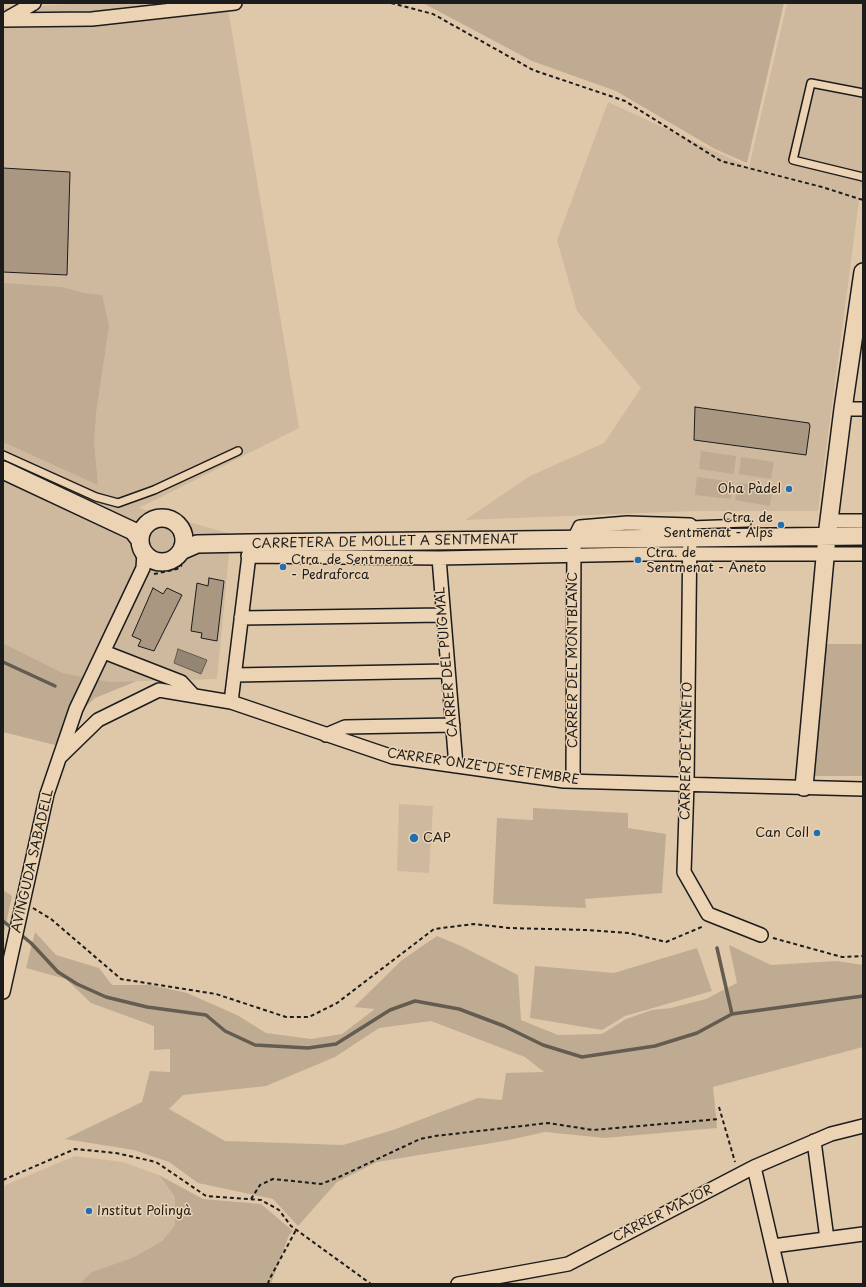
<!DOCTYPE html>
<html>
<head>
<meta charset="utf-8">
<style>
  body { margin:0 }
  #map { position:relative; width:866px; height:1287px; overflow:hidden; background:#dfc8aa; font-family:"Playpen Sans",sans-serif }
  canvas { display:block }
  .frame { position:absolute; inset:0; border:4px solid #1c1c1c; pointer-events:none }
</style>
</head>
<body>
<div id="map">
<canvas width="866" height="1287"></canvas>
<div class="frame"></div>
</div>
<script>
const ctx = document.querySelector('canvas').getContext('2d');
ctx.lineJoin = 'round';
function paint(path, color) {
  ctx.fillStyle = color;
  ctx.fill(path, 'evenodd');
}
function poly(rows) {
  const path = new Path2D();
  for (const r of rows) {
    if (r.length === 3) {
      path.moveTo(r[0] + r[2], r[1]);
      path.arc(r[0], r[1], r[2], 0, 2 * Math.PI);
      continue;
    }
    path.moveTo(r[0], r[1]);
    for (let i = 2; i < r.length; i += 2) path.lineTo(r[i], r[i + 1]);
  }
  return path;
}
function trace(path, color, width, dash) {
  ctx.strokeStyle = color;
  ctx.lineWidth = width;
  ctx.lineCap = dash ? 'butt' : 'round';
  ctx.setLineDash(dash || []);
  ctx.stroke(path);
}
function write(font, color, halo, rows, align = 'center') {
  ctx.font = font + ' "Playpen Sans",sans-serif';
  ctx.lineWidth = 3;
  ctx.setLineDash([]);
  ctx.textBaseline = 'middle';
  ctx.strokeStyle = halo;
  ctx.fillStyle = color;
  for (const [text, x, y, turn = 0] of rows) {
    ctx.save();
    ctx.translate(x, y);
    ctx.rotate((+turn || 0) * Math.PI / 180);
    ctx.textAlign = isNaN(turn) ? turn : align;
    if (halo) ctx.strokeText(text, 0, 0);
    ctx.fillText(text, 0, 0);
    ctx.restore();
  }
}
paint(poly([
  [86,3,227,3,299,428,139,508,231,534,217,679,110,682,63,673,3,643,3,8],
  [787,3,863,3,863,187,861,186,818,511,695,511,465,520,530,476,604,443,641,388,577,311,557,240,608,102,749,167],
  [399,804,433,806,429,873,397,871],
  [75,1156,123,1162,159,1175,175,1197,175,1225,162,1241,134,1257,92,1272,79,1284,3,1284,3,1186]
]), '#cfb99e');
paint(poly([
  [423,3,784,3,747,163,715,149,616,91,532,61],
  [3,283,62,287,84,293,102,295,109,326,96,413,94,442,98,485,3,442],
  [701,451,736,456,734,474,699,469],
  [741,457,774,462,771,479,739,474],
  [697,477,733,482,731,499,695,495],
  [738,483,773,487,770,506,735,500],
  [3,643,63,673,110,682,137,681,95,698,64,727,55,745,3,732],
  [823,644,863,644,863,776,811,776],
  [533,808,628,813,628,828,666,834,662,893,585,899,586,908,493,904,497,818,533,820],
  [3,890,12,896,3,938],
  [35,932,56,955,99,968,112,985,151,985,187,993,237,1015,266,1033,311,1039,342,1034,375,1009,354,1007,402,960,437,936,461,946,518,975,521,1020,558,1035,602,1034,626,1019,652,1010,671,1008,706,999,737,983,729,945,771,965,837,961,863,965,863,1047,713,1087,717,1128,605,1138,545,1132,504,1141,377,1162,337,1182,298,1226,273,1199,198,1183,169,1162,134,1150,65,1139,142,1102,150,1071,170,1072,170,1049,154,1050,154,1026,91,1003,66,979,26,968],
  [431,1021,525,1057,544,1072,506,1073,502,1100,478,1098,393,1130,343,1145,225,1141,169,1109,183,1095,266,1086,335,1057,379,1028],
  [697,948,712,991,625,1016,602,1030,530,1018,535,966,614,973],
  [159,1175,203,1199,261,1204,293,1231,289,1235,271,1284,79,1284,92,1272,134,1257,162,1241,175,1225,175,1197]
]), '#beab92');
const water = poly([
  [178,649,207,660,201,674,174,663,178,649]
]);
paint(water, '#948673');
trace(water, '#645c50', 1);
trace(poly([
  [3,662,55,686],
  [3,921,13,929],
  [20,934,31,943,58,972,77,984,106,997,147,1007,206,1015,225,1031,255,1045,308,1048,336,1044,390,1010,415,1001,459,1009,504,1026,543,1045,582,1057,655,1046,697,1033,732,1014,863,996],
  [717,948,732,1014]
]), '#645c50', 3.5);
const building = poly([
  [3,168,70,172,67,275,3,272,3,168],
  [695,407,809,423,810,426,806,455,694,440,695,407],
  [209,578,224,581,217,641,201,638,202,633,191,631,197,583,208,586,209,578],
  [153,588,163,594,167,588,182,595,154,651,138,646,141,640,132,636,153,588]
]);
paint(building, '#a99782');
trace(building, '#1c1c1c', 1);
const service = poly([
  [863,93,811,83,793,160,863,177],
  [3,455,96,497,118,503,154,490,238,451],
  [690,525,747,523]
]);
const minor = poly([
  [8,18,34,3],
  [3,20,92,19,235,3],
  [843,409,863,409],
  [829,521,863,521],
  [248,556,439,558,640,554,863,554],
  [439,558,456,766],
  [241,618,443,615],
  [104,652,181,682,193,695],
  [235,675,448,671],
  [231,702,250,547],
  [326,735,345,727,453,725],
  [60,757,98,720,159,690,231,702,393,757,564,781,863,789],
  [573,781,574,539,580,527,627,523,690,525,687,784,684,872,708,914,761,935],
  [3,992,47,794,76,709,143,568,144,553],
  [814,1141,827,1239],
  [754,1167,781,1284],
  [773,1246,863,1234],
  [458,1284,568,1264,754,1167,831,1134,863,1126]
]);
const tertiary = poly([
  [3,470,133,531,140,540],
  [162,540,22],
  [181,551,197,544,250,543,863,536],
  [804,787,827,536,843,409,863,272]
]);
trace(service, '#1c1c1c', 10);
trace(minor, '#1c1c1c', 16);
trace(tertiary, '#1c1c1c', 20);
trace(poly([
  [391,3,433,14,533,70,625,101,721,161,822,187,863,200],
  [154,574,177,569,182,565],
  [33,908,51,919,121,979,216,994,286,1017,309,1017,337,1003,434,929,474,924,509,928,587,930,629,933,666,942,704,926],
  [773,938,842,957,863,956],
  [719,1107,735,1162],
  [3,1180,75,1149,116,1153,156,1162,206,1196,261,1200,279,1210,291,1226,371,1284],
  [251,1199,260,1185,273,1179,321,1184,339,1177,420,1139,435,1136,548,1123,593,1130,720,1119],
  [268,1284,269,1280,296,1230]
]), '#1c1c1c', 2, [4, 3]);
trace(service, '#ebd3b3', 7);
trace(minor, '#ebd3b3', 13);
trace(tertiary, '#ebd3b3', 17);
for (const [x, y, r, color] of [
  [789,489,4,"#1f6fb2"],
  [781,525,4,"#1f6fb2"],
  [638,560,4,"#1f6fb2"],
  [283,567,4,"#1f6fb2"],
  [817,833,4,"#1f6fb2"],
  [414,838,5,"#1f6fb2"],
  [89,1211,4,"#1f6fb2"]
]) {
  const dot = new Path2D();
  dot.arc(x, y, r, 0, 2 * Math.PI);
  ctx.fillStyle = color;
  ctx.fill(dot);
  trace(dot, '#ebd3b3', 1.5);
}
write('13px', '#1c1c1c', '#ebd3b3', [
  ["Oha Pàdel",781,489,"right"],
  ["Ctra. de",773,518,"right"],
  ["Sentmenat - Alps",773,533,"right"],
  ["Ctra. de",646,553],
  ["Sentmenat - Aneto",646,568],
  ["Ctra. de Sentmenat",291,560],
  ["- Pedraforca",291,575],
  ["Can Coll",809,833,"right"],
  ["CAP",423,838],
  ["Institut Polinyà",97,1211]
], 'left');
write('13px', '#1c1c1c', '#ebd3b3', [
  ["CARRETERA DE MOLLET A SENTMENAT",385,542,-1],
  ["CARRER DEL MONTBLANC",573,660,-90],
  ["CARRER DEL PUIGMAL",447,662,-95],
  ["CARRER DE L'ANETO",687,751,-89],
  ["CARRER ONZE DE SETEMBRE",483,767,8],
  ["AVINGUDA SABADELL",33,861,-77],
  ["CARRER MAJOR",663,1214,-27]
]);
</script>
</body>
</html>
